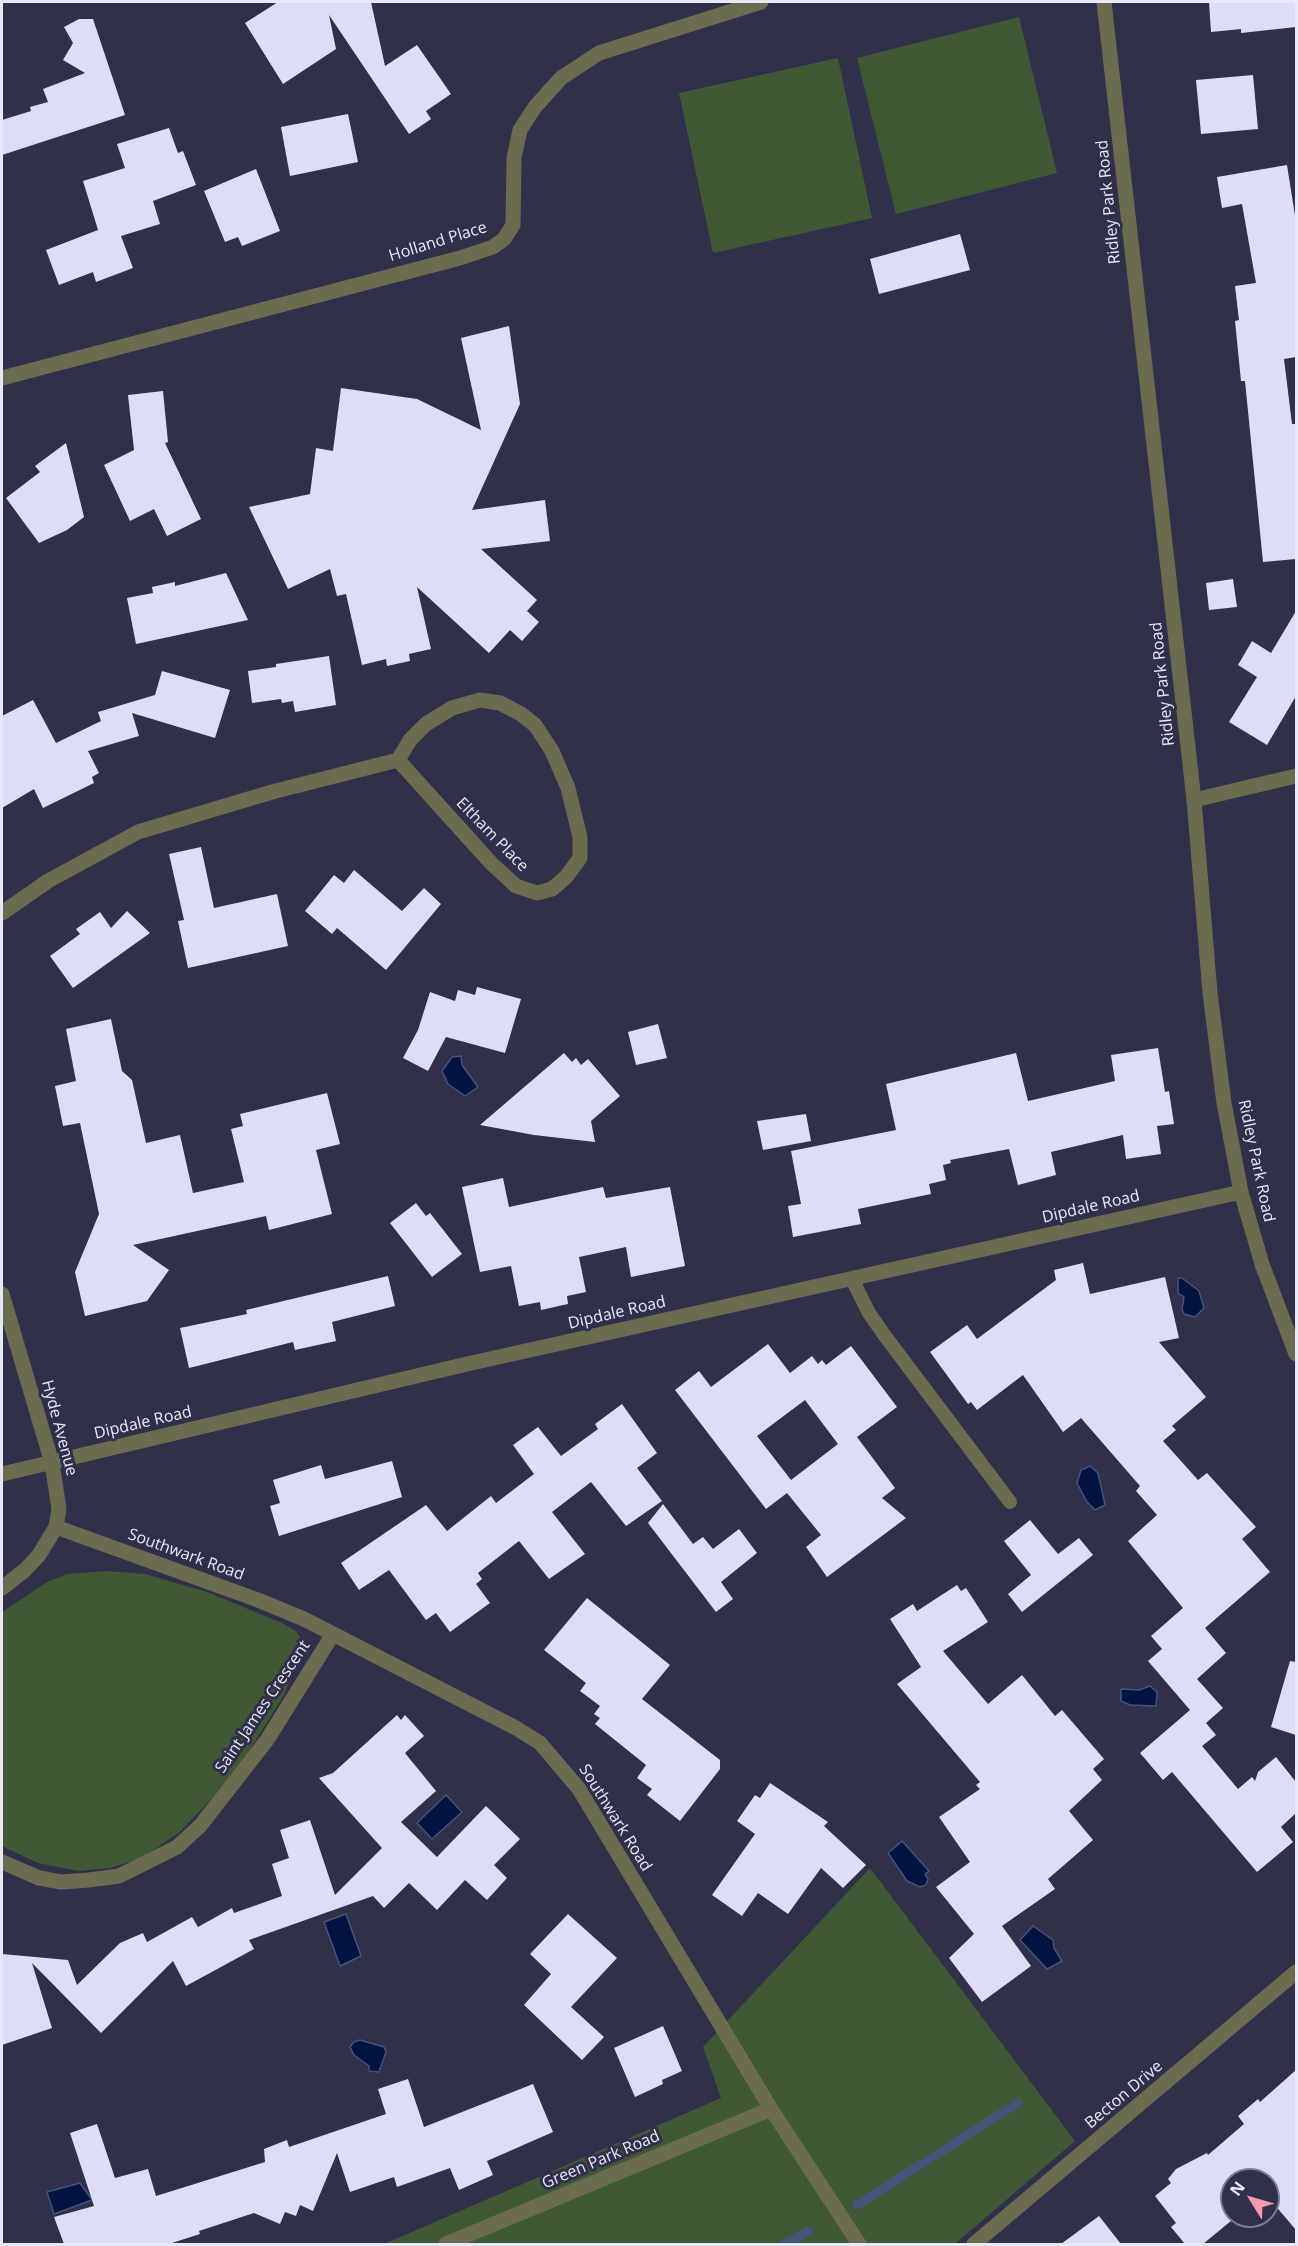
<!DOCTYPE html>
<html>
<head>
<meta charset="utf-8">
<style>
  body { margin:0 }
  #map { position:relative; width:1298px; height:2246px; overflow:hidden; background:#30304a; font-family:"Open Sans",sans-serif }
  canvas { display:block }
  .frame { position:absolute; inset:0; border:3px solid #e8e8f9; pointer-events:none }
  .north { position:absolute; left:1220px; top:2168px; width:60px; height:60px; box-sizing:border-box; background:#30304a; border:2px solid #7a7a90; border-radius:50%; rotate:307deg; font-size:16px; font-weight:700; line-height:24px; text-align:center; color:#e8e8f9 }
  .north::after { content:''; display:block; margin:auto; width:21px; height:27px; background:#f39aac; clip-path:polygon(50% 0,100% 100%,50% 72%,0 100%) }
</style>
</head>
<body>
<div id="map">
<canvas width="1298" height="2246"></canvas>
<div class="frame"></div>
<div class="north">N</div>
</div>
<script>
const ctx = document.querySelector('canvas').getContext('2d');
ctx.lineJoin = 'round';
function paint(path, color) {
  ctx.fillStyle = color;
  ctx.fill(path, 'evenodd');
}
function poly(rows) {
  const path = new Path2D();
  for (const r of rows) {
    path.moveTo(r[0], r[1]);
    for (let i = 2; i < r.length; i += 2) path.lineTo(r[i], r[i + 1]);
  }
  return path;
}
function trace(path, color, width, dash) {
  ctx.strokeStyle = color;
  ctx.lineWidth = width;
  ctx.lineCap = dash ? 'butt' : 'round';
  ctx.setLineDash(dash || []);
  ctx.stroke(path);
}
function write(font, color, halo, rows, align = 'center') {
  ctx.font = font + ' "Open Sans",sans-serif';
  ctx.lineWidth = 6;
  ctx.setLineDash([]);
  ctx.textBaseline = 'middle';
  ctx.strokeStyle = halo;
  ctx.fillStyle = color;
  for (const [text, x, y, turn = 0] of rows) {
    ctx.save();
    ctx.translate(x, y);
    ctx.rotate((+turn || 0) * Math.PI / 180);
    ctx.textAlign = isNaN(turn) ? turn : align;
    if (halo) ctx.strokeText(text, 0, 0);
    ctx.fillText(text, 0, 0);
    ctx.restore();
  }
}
paint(poly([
  [1019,17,1057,173,896,214,857,58],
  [838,58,872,218,713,253,679,93],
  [107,1571,145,1574,207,1592,282,1623,296,1631,301,1639,300,1656,284,1695,247,1754,212,1798,180,1832,141,1858,110,1868,79,1871,38,1863,2,1846,2,1612,49,1581,68,1574],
  [870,1868,1075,2141,955,2244,384,2244,721,2098,703,2047]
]), '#3f5935');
const water = poly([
  [461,1056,462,1065,478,1087,465,1096,448,1084,442,1071,452,1057,461,1056],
  [1178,1278,1182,1278,1199,1291,1204,1308,1195,1317,1184,1314,1182,1309,1184,1297,1178,1293,1178,1278],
  [1090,1466,1098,1473,1105,1505,1095,1510,1087,1502,1077,1483,1081,1470,1090,1466],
  [1150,1686,1157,1692,1156,1706,1130,1705,1121,1701,1121,1689,1139,1690,1150,1686],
  [446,1795,462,1812,432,1839,417,1823,446,1795],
  [902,1841,929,1871,925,1874,928,1879,926,1885,920,1887,907,1881,888,1853,902,1841],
  [346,1914,361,1956,340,1966,324,1922,346,1914],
  [1033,1926,1053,1940,1054,1948,1062,1961,1047,1969,1020,1940,1033,1926],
  [360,2040,384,2047,386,2052,379,2072,369,2071,369,2066,354,2055,350,2047,354,2042,360,2040],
  [80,2183,92,2200,54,2214,47,2192,80,2183]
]);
paint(water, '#011442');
trace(water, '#465479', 1.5);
trace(poly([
  [857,2205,1018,2103],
  [784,2244,809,2231]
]), '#465479', 9);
paint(poly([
  [278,2,371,2,385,66,417,45,451,94,426,111,431,119,409,134,329,15,336,49,283,84,245,23],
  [1209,2,1296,2,1296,27,1241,33,1241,29,1211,32],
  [79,19,93,19,125,115,2,155,2,120,31,111,30,107,48,102,43,89,85,73,63,60,73,43,64,27],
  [1253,75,1258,129,1201,134,1196,80],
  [348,114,358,162,290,176,281,127],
  [169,128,178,153,183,151,196,185,153,201,160,224,121,236,133,268,96,282,93,272,59,285,46,250,98,230,83,181,125,168,117,144],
  [1287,165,1296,222,1296,357,1284,359,1292,424,1296,424,1296,559,1263,562,1245,381,1241,381,1235,321,1239,320,1235,286,1256,283,1242,204,1222,208,1217,177],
  [256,169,280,231,242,246,238,237,225,242,204,191],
  [960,234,970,270,879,294,870,259],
  [509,326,520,404,472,510,545,500,550,541,481,549,537,600,527,611,539,622,522,641,510,630,489,653,417,587,431,649,409,654,410,661,387,666,386,659,362,665,346,594,337,596,330,569,288,589,249,507,310,494,316,448,333,451,341,388,417,399,481,430,461,338],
  [163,391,168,442,165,443,201,519,167,536,154,509,130,521,104,465,134,450,128,395],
  [66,443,84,517,67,530,39,543,6,498,40,472,35,466],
  [226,573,248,620,136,644,127,598,153,593,152,587,175,582,175,586],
  [1233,579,1237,607,1209,610,1206,583],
  [1296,611,1296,696,1267,745,1229,722,1257,677,1238,665,1252,641,1271,653],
  [329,656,336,705,295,712,293,701,282,703,281,699,252,703,248,671,276,667,276,664],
  [162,671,230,690,215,738,132,713,139,736,88,751,99,773,92,777,94,783,43,808,34,789,2,808,2,716,33,700,56,743,101,721,98,712,155,695],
  [201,847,214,908,277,894,288,946,188,968,178,921,184,920,169,854],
  [354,870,402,911,424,888,441,904,386,970,337,928,332,934,305,911,334,875,344,883],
  [127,911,150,933,73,988,50,956,80,934,76,929,100,912,111,928],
  [477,987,521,999,505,1053,446,1037,428,1071,403,1058,418,1030,430,992,455,1001,458,990,475,995],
  [111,1019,122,1071,132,1080,146,1143,180,1135,193,1193,244,1182,231,1129,243,1126,240,1114,327,1093,340,1144,316,1150,332,1214,269,1230,266,1216,133,1245,169,1270,147,1301,85,1316,75,1272,99,1214,80,1123,63,1126,55,1086,76,1081,66,1029],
  [658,1024,667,1058,636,1065,628,1032],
  [1158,1048,1165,1092,1169,1091,1174,1124,1157,1126,1161,1154,1126,1159,1123,1135,1051,1152,1056,1175,1018,1185,1009,1149,950,1160,951,1163,943,1165,946,1180,929,1184,931,1194,858,1209,861,1224,793,1237,788,1206,801,1204,791,1151,896,1130,886,1084,1016,1053,1028,1101,1115,1081,1111,1055],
  [564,1053,572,1062,576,1058,581,1065,588,1059,620,1096,591,1121,595,1142,534,1135,480,1125],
  [806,1114,811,1141,763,1150,757,1121],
  [503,1178,509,1207,603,1187,606,1198,670,1187,685,1266,631,1277,626,1247,579,1257,586,1292,567,1296,568,1304,541,1310,540,1302,519,1306,511,1266,480,1272,462,1187],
  [416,1203,426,1216,430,1213,462,1254,432,1277,390,1223],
  [1083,1263,1090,1294,1165,1277,1179,1338,1159,1342,1206,1397,1172,1426,1176,1430,1163,1441,1198,1480,1207,1473,1256,1527,1242,1539,1270,1572,1205,1628,1226,1653,1197,1679,1223,1708,1206,1723,1216,1735,1202,1746,1238,1789,1252,1777,1255,1781,1258,1772,1276,1757,1296,1782,1296,1813,1281,1827,1293,1842,1257,1872,1172,1772,1163,1780,1140,1753,1190,1710,1148,1661,1162,1649,1151,1636,1183,1608,1128,1541,1157,1515,1136,1491,1140,1486,1081,1418,1063,1432,1023,1375,977,1410,971,1402,968,1404,930,1352,967,1325,977,1339,1056,1280,1054,1270],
  [388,1276,395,1306,332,1322,336,1341,295,1350,293,1342,189,1368,180,1328,247,1314,246,1310],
  [768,1344,790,1373,812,1356,818,1364,822,1360,826,1365,851,1346,897,1407,857,1437,895,1488,882,1498,906,1518,827,1577,806,1547,821,1535,787,1493,766,1509,675,1390,699,1371,711,1387],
  [805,1400,838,1444,791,1480,757,1436],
  [622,1404,657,1453,637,1468,662,1501,626,1526,591,1482,552,1512,585,1554,549,1579,519,1541,478,1573,482,1579,476,1584,490,1603,450,1632,436,1613,426,1620,389,1570,359,1590,341,1563,426,1505,447,1531,491,1496,496,1503,534,1474,513,1445,538,1427,561,1456,598,1429,595,1424],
  [392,1461,402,1497,279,1536,270,1506,280,1503,273,1480,321,1465,325,1479],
  [663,1504,693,1544,703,1537,713,1549,739,1529,757,1553,721,1582,733,1599,716,1612,648,1523],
  [1030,1520,1058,1554,1079,1538,1093,1555,1022,1612,1008,1594,1031,1575,1004,1541],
  [957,1585,961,1591,966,1588,988,1622,943,1651,988,1704,1022,1675,1055,1716,1062,1710,1104,1759,1093,1769,1102,1780,1069,1811,1093,1840,1048,1879,1055,1889,1002,1926,1031,1966,982,2002,949,1958,974,1934,936,1887,970,1862,939,1817,980,1789,976,1785,980,1782,897,1684,921,1667,890,1619,913,1604,917,1611],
  [587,1598,670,1665,642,1699,720,1760,720,1769,680,1821,647,1795,652,1789,637,1778,646,1765,595,1724,600,1718,594,1714,600,1706,580,1691,586,1683,544,1650],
  [1290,1661,1296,1662,1296,1735,1271,1727],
  [397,1715,401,1720,405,1715,424,1736,405,1753,436,1791,401,1822,437,1857,486,1806,520,1839,494,1865,507,1878,487,1900,465,1880,437,1910,409,1883,384,1908,373,1896,249,1940,254,1949,186,1986,173,1961,101,2033,32,1963,52,2028,2,2045,2,1954,68,1960,77,1985,120,1943,143,1933,147,1942,192,1917,198,1927,232,1908,234,1913,282,1896,272,1864,289,1858,280,1830,310,1820,335,1895,382,1848,319,1778,333,1773],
  [770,1783,828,1822,824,1826,866,1865,843,1888,821,1868,788,1914,758,1893,742,1916,712,1895,755,1834,737,1821,755,1795,760,1798],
  [568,1914,617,1958,571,2007,604,2037,582,2060,524,2005,551,1974,530,1954],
  [663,2026,682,2071,662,2080,663,2084,635,2097,614,2048],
  [1296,2070,1296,2230,1268,2197,1268,2180,1232,2180,1232,2216,1237,2216,1203,2244,1185,2244,1171,2227,1176,2223,1155,2196,1171,2183,1168,2179,1176,2169,1207,2153,1208,2155,1244,2124,1238,2116,1258,2099,1260,2102],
  [408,2079,424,2127,533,2084,553,2132,487,2161,493,2175,459,2190,450,2168,397,2187,394,2177,350,2192,337,2153,313,2211,300,2205,296,2216,285,2212,280,2224,254,2213,199,2231,200,2234,169,2244,64,2244,54,2217,94,2206,70,2133,97,2124,115,2178,148,2169,156,2196,265,2162,264,2149,287,2140,289,2147,386,2114,378,2089],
  [1099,2216,1121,2244,1061,2244]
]), '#ddddf8');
trace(poly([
  [852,1279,869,1313,885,1336,1010,1502]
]), '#6b6b4f', 14);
trace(poly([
  [2,378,460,258,493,247,504,239,513,225,514,158,520,130,535,107,561,78,599,53,761,2],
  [480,700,500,703,521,714,535,725,552,751,568,788,580,837,580,858,566,877,552,889,537,893,516,886,491,863,398,760,410,740,426,724,452,708,480,700],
  [1194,800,1296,776],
  [2,913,48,881,138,832,272,792,398,760],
  [2,1294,52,1463,59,1509,56,1527,39,1555,25,1570,2,1588],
  [2,1474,467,1364,1241,1192],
  [56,1527,258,1600,304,1619,516,1728,540,1743,579,1789,771,2109,859,2244],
  [2,1862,39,1878,61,1882,89,1880,119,1876,177,1847,200,1826,267,1740,333,1634],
  [446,2244,771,2109],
  [974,2244,1296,1972]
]), '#6b6b4f', 15);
trace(poly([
  [1104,2,1194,800,1210,993,1224,1103,1241,1192,1262,1264,1296,1354]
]), '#6b6b4f', 15);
write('16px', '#e8e8f9', '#30304a', [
  ["Ridley Park Road",1109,202,-96],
  ["Holland Place",438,242,-17],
  ["Ridley Park Road",1163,684,-96],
  ["Eltham Place",492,835,46],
  ["Ridley Park Road",1256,1161,78],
  ["Dipdale Road",1091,1207,-13],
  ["Dipdale Road",617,1313,-13],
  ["Dipdale Road",143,1423,-13],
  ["Hyde Avenue",59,1428,75],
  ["Southwark Road",186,1555,20],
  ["Saint James Crescent",263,1707,-56],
  ["Southwark Road",615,1818,58],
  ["Becton Drive",1124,2095,-40],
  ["Green Park Road",601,2160,-23]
]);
</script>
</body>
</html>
